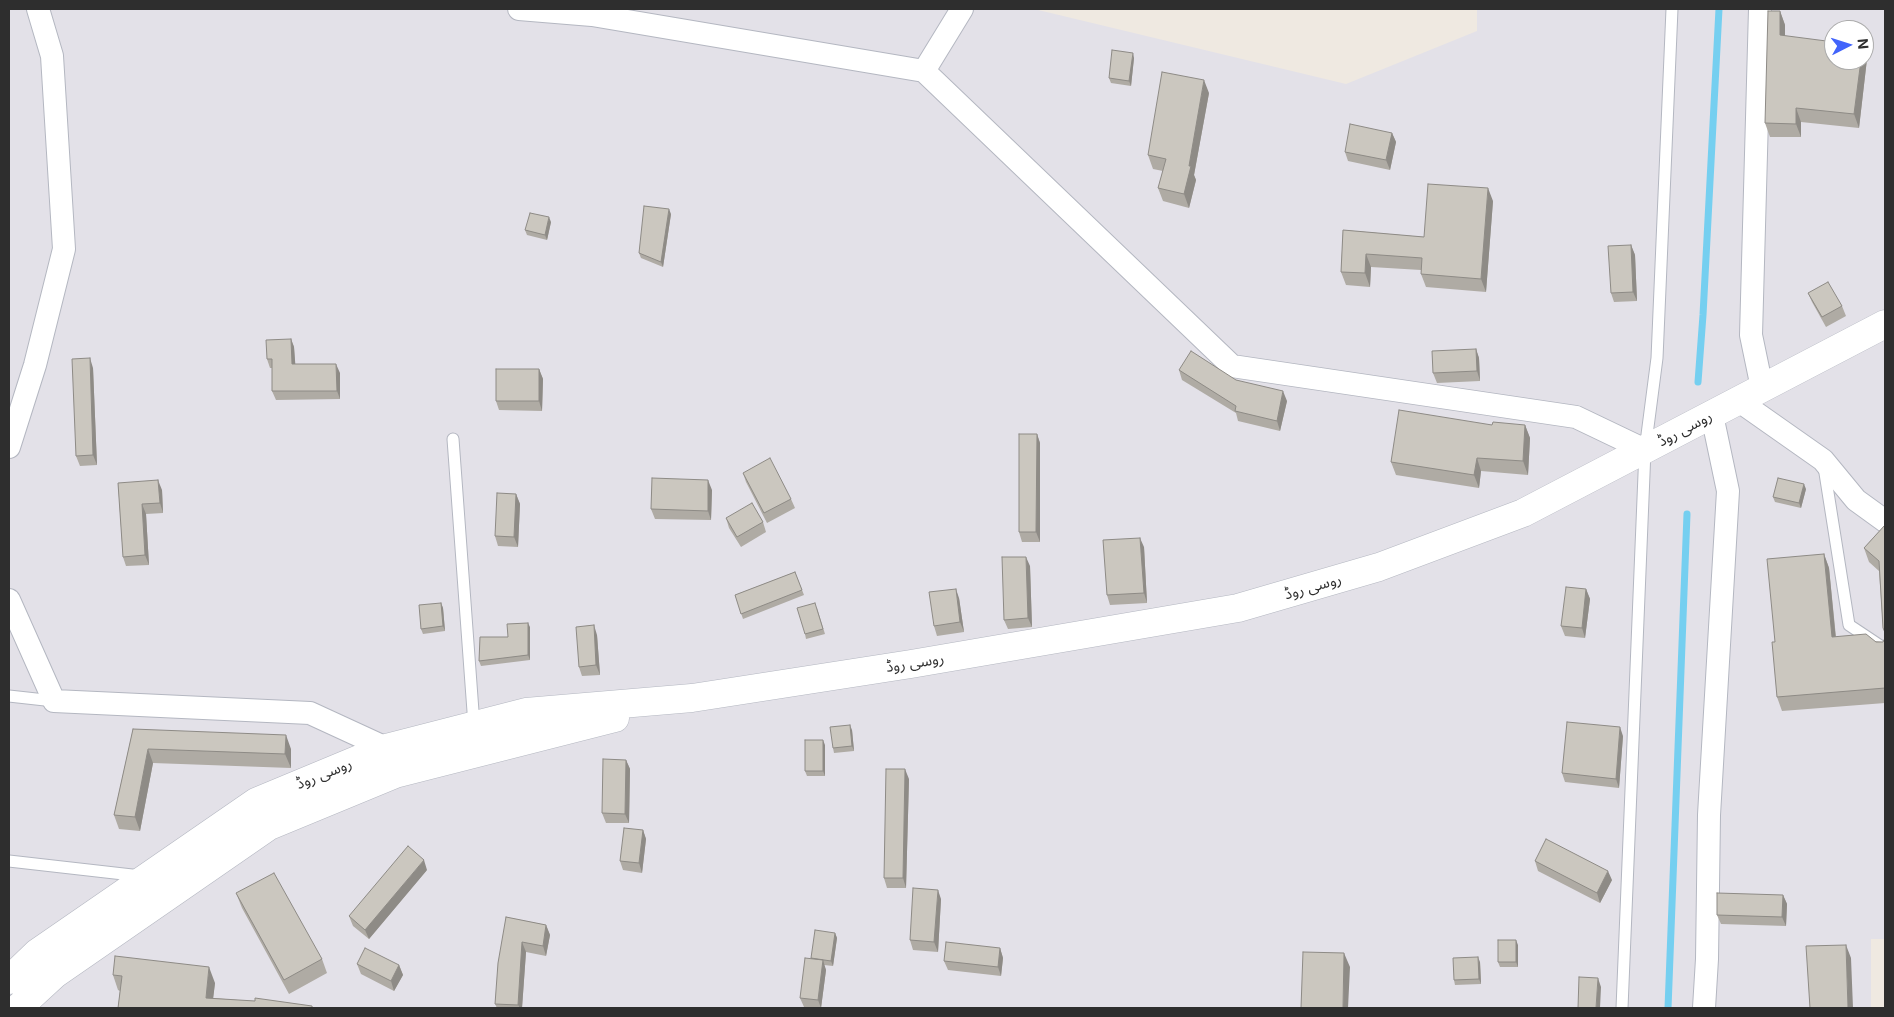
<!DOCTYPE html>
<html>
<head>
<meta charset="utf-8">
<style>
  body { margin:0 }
  #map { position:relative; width:1894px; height:1017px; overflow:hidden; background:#efe9e1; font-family:Inter,sans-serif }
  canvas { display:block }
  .frame { position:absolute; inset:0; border:10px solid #2e2e2e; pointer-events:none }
  .north { position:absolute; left:1824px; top:20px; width:50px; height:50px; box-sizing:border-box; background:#fff; border:1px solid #ababab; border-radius:50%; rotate:85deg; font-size:14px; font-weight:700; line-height:20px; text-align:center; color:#2e2e2e }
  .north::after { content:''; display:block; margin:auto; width:18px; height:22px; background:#4264fb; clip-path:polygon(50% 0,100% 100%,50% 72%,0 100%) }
</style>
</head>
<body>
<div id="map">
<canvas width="1894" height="1017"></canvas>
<div class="frame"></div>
<div class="north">N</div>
</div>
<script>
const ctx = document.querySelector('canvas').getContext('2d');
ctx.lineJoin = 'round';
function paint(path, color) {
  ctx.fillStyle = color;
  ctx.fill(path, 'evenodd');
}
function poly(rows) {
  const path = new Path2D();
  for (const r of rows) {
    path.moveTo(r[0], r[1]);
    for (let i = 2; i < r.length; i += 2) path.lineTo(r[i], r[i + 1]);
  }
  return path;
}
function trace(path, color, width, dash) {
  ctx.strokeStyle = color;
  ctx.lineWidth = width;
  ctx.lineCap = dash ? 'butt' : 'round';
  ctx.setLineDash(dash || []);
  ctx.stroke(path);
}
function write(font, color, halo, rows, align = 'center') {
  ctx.font = font + ' Inter,"Noto Sans Arabic",sans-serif';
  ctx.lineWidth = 5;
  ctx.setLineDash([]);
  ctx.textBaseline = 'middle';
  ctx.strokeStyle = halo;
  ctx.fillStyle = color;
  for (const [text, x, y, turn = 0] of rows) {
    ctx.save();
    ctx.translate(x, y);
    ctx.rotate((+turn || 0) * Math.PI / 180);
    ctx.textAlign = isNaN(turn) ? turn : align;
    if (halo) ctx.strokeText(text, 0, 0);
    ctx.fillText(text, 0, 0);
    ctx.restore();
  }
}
paint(poly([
  [9,9,1034,9,1346,84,1477,31,1477,9,1885,9,1885,939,1871,939,1871,1008,9,1008],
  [1834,30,1864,30,1864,60,1834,60]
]), '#e3e1e8');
trace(poly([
  [1698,382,1703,315,1719,9],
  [1668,1008,1687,514]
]), '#75cff0', 7);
const service = poly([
  [453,439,474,725],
  [1824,467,1849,625,1885,649],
  [9,696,54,701],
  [9,861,141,876],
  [1622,1008,1645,450,1657,358,1672,9]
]);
const minor = poly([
  [519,9,592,15,924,71],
  [962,9,924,71,1232,366,1576,417,1645,450],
  [1760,9,1751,335,1762,388],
  [1739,401,1823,460,1856,500,1885,521],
  [9,447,35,365,64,249,52,56,38,9],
  [9,600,54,701,310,713,386,748],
  [1704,1008,1707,959,1709,815,1728,491,1712,415]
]);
const secondary = poly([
  [9,980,37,953,256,802,386,748,526,712,692,698,911,664,1238,608,1379,567,1523,513,1885,324],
  [18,1008,55,974,269,826,395,774,615,718]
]);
trace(service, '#b4b7c1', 13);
trace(minor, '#b4b7c1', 24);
trace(secondary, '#b4b7c1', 29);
trace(service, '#fff', 11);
trace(minor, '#fff', 22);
trace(secondary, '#fff', 28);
paint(poly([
  [1780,11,1785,25,1785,36,1867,59,1859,128,1801,122,1801,137,1770,137,1765,123],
  [1134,58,1131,86,1111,83,1109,78],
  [1209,93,1194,175,1196,180,1189,208,1163,201,1158,188,1163,171,1153,169,1148,155],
  [1392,133,1396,142,1390,170,1348,161,1345,152],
  [1493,201,1486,292,1426,287,1421,274,1421,270,1371,267,1370,287,1346,285,1341,272,1343,230,1424,237],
  [671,214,663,267,641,258,639,253],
  [551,222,547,240,527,235,525,230],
  [1631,245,1635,255,1637,301,1614,302,1611,293],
  [1808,293,1842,306,1846,316,1826,327,1812,302],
  [291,339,294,347,295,364,340,373,340,399,276,400,272,391,272,368,270,368,267,359],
  [1476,349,1479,358,1480,381,1437,383,1433,373],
  [93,368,97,465,80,466,76,456],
  [539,369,543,379,542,411,499,410,496,401],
  [1179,370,1236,380,1287,401,1280,431,1238,421,1236,413,1182,380],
  [1492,425,1525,425,1530,438,1528,475,1481,471,1479,488,1396,475,1391,462],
  [1037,434,1040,443,1040,542,1022,542,1019,532],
  [743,473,791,499,795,508,767,523,746,482],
  [118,483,162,490,163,513,146,514,149,565,126,566,123,557],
  [1806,489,1801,508,1775,502,1773,497],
  [712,490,711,520,655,519,651,509],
  [516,494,520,504,518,547,498,546,495,536],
  [726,518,763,522,766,532,741,547,729,528],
  [1885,525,1885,635,1883,628,1879,571,1869,562,1864,548],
  [1144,547,1147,603,1110,605,1107,595],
  [1824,554,1829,568,1836,637,1883,642,1885,638,1885,703,1782,711,1777,697,1775,642],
  [1030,566,1032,627,1008,629,1004,620],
  [795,572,804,595,743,619,735,595],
  [1586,589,1590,599,1585,638,1565,636,1561,626],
  [959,598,964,632,937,636,934,626],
  [441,603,443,608,445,631,423,634,421,629],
  [817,608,825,634,806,639,805,634],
  [530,627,530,660,481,666,479,661,508,637],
  [597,635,600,675,582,676,579,667],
  [133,729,291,749,291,768,153,763,140,831,119,829,114,815],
  [852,730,854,751,834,753,833,748],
  [1623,736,1619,788,1565,782,1562,773],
  [825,745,825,776,807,776,805,771],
  [626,760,630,769,629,823,606,823,602,813],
  [909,779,906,888,887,888,884,878],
  [643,830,646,839,642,873,623,870,620,861],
  [1535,861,1612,880,1600,903,1538,871],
  [427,870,369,939,353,926,349,916],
  [236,893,322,959,327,973,289,994,242,908],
  [1783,895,1787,904,1786,926,1721,924,1717,915],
  [941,899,938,952,913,950,910,940],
  [506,917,546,925,550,935,546,956,526,952,522,1008,497,1008,495,1004],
  [835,933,837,938,833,966,824,965,826,970,821,1008,804,1007,800,998,811,958],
  [1518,945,1518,967,1500,967,1498,962],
  [1000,948,1003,958,1001,976,948,970,944,961],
  [1480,962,1481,984,1455,985,1454,980],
  [357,964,399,965,403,975,394,991,361,974],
  [113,975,215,983,213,998,312,1006,313,1008,118,1008,120,991,118,990]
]), '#afaba4');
paint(poly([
  [1780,11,1785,25,1785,49,1780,35],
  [1864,49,1867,59,1859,128,1854,114,1861,60,1864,60],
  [1133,53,1134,58,1131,86,1129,81],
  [1204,80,1209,93,1194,175,1196,180,1189,208,1184,194],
  [1796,108,1801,122,1801,137,1796,124],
  [1392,133,1396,142,1390,170,1386,160],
  [1488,188,1493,201,1486,292,1481,279],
  [669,209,671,214,663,267,661,262],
  [549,217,551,222,547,240,545,235],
  [1631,245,1635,255,1637,301,1633,292],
  [1366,254,1371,267,1370,287,1365,273],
  [291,339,294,347,296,373,292,364],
  [1476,349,1479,358,1480,381,1477,371],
  [90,358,93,368,97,465,93,455],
  [336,364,340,373,340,399,337,391],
  [539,369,543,379,542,411,539,401],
  [1283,391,1287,401,1280,431,1277,421],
  [1525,425,1530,438,1528,475,1523,461],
  [1037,434,1040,443,1040,542,1036,532],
  [1477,458,1481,471,1479,488,1474,475],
  [158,480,162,490,163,513,160,503],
  [708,480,712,490,711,520,708,511],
  [1804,484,1806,489,1801,508,1799,503],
  [516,494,520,504,518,547,514,537],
  [142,504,146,514,149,565,145,555],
  [1140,538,1144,547,1147,603,1144,593],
  [1824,554,1829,568,1837,651,1832,637],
  [1026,557,1030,566,1032,627,1028,618],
  [956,589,959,598,964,632,960,622],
  [1586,589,1590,599,1585,638,1582,628],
  [441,603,443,608,445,631,443,626],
  [528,623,530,627,530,660,528,655],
  [594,625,597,635,600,675,596,665],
  [850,725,852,730,854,751,852,746],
  [1620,727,1623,736,1619,788,1616,779],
  [286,735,291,749,291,768,285,754],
  [823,740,825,745,825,776,823,771],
  [148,749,153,763,140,831,135,817],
  [626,760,630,769,629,823,625,814],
  [905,769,909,779,906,888,903,878],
  [643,830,646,839,642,873,639,863],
  [424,860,427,870,369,939,365,930],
  [1608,871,1612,880,1600,903,1597,893],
  [938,890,941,899,938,952,934,942],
  [1783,895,1787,904,1786,926,1782,917],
  [546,925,550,935,546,956,543,946],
  [835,933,837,938,833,966,831,961],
  [1516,940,1518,945,1518,967,1516,962],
  [522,942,526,952,522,1008,520,1008,518,1005],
  [1846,945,1851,958,1853,1008,1848,1008],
  [1000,948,1003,958,1001,976,998,967],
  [1344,953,1350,967,1348,1008,1343,1008],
  [1478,957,1480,962,1481,984,1479,979],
  [823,960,826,970,821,1008,818,1000],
  [399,965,403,975,394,991,391,981],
  [209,967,215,983,212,1008,206,998],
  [1598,978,1601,987,1600,1008,1596,1008]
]), '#8e8b86');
const building = poly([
  [1768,11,1780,11,1780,35,1834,42,1834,60,1861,60,1854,114,1796,108,1796,124,1765,123,1768,11],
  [1112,50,1133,53,1129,81,1109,78,1112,50],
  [1162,72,1204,80,1189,166,1191,166,1184,194,1158,188,1166,159,1148,155,1162,72],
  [1350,124,1392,133,1386,160,1345,152,1350,124],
  [1428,184,1488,188,1481,279,1421,274,1422,258,1366,254,1365,273,1341,272,1343,230,1424,237,1428,184],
  [644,206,669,209,661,262,639,253,644,206],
  [530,213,549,217,545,235,525,230,530,213],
  [1631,245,1633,292,1611,293,1608,246,1631,245],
  [1828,282,1842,306,1822,317,1808,293,1828,282],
  [291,339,292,364,336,364,337,391,272,391,272,359,267,359,266,340,291,339],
  [1476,349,1477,371,1433,373,1432,351,1476,349],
  [1191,351,1236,380,1283,391,1277,421,1235,411,1236,406,1179,370,1191,351],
  [90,358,93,455,76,456,72,359,90,358],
  [496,369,539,369,539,401,496,401,496,369],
  [1399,410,1492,425,1493,422,1525,425,1523,461,1477,458,1474,475,1391,462,1399,410],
  [1019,434,1037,434,1036,532,1019,532,1019,434],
  [770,458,791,499,764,513,743,473,770,458],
  [652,478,708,480,708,511,651,509,652,478],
  [1778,478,1804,484,1799,503,1773,497,1778,478],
  [158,480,160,503,142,504,145,555,123,557,118,483,158,480],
  [497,493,516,494,514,537,495,536,497,493],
  [752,503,763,522,737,537,726,518,752,503],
  [1885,525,1885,632,1883,628,1879,561,1864,548,1885,525],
  [1140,538,1144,593,1107,595,1103,540,1140,538],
  [1824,554,1832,637,1866,634,1876,642,1883,642,1885,638,1885,688,1777,697,1772,642,1775,642,1767,559,1824,554],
  [1002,557,1026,557,1028,618,1004,620,1002,557],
  [795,572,802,590,741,614,735,595,795,572],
  [1566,587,1586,589,1582,628,1561,626,1566,587],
  [956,589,960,622,934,626,929,592,956,589],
  [441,603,443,626,421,629,419,605,441,603],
  [815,603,823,629,805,634,797,608,815,603],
  [528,623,528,655,479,661,480,637,508,637,507,624,528,623],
  [594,625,596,665,579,667,576,627,594,625],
  [1567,722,1620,727,1616,779,1562,773,1567,722],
  [850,725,852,746,833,748,830,727,850,725],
  [133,729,286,735,285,754,148,749,135,817,114,815,133,729],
  [805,740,823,740,823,771,805,771,805,740],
  [603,759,626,760,625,814,602,813,603,759],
  [886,769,905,769,903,878,884,878,886,769],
  [624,828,643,830,639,863,620,861,624,828],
  [1546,839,1608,871,1597,893,1535,861,1546,839],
  [408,846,424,860,365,930,349,916,408,846],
  [274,873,322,959,284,980,236,893,274,873],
  [913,888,938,890,934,942,910,940,913,888],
  [1717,893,1783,895,1782,917,1717,915,1717,893],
  [506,917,546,925,543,946,522,942,518,1005,495,1004,498,963,506,917],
  [815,930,835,933,831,961,811,958,815,930],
  [1498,940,1516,940,1516,962,1498,962,1498,940],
  [946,942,1000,948,998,967,944,961,946,942],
  [1846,945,1848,1008,1810,1008,1806,946,1846,945],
  [365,948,399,965,391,981,357,964,365,948],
  [1303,952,1344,953,1343,1008,1301,1008,1303,952],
  [115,956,209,967,206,998,255,1001,255,998,312,1006,312,1008,118,1008,122,976,113,975,115,956],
  [1478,957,1479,979,1454,980,1453,958,1478,957],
  [805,958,823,960,818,1000,800,998,805,958],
  [1579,977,1598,978,1596,1008,1578,1008,1579,977]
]);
paint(building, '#cbc7bf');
trace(building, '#8e8b86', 1);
write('15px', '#2e2e2e', '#fff', [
  ["روسی روڈ",1685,429,-28],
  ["روسی روڈ",1313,587,-16],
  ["روسی روڈ",915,663,-9],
  ["روسی روڈ",324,774,-22]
]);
</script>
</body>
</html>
